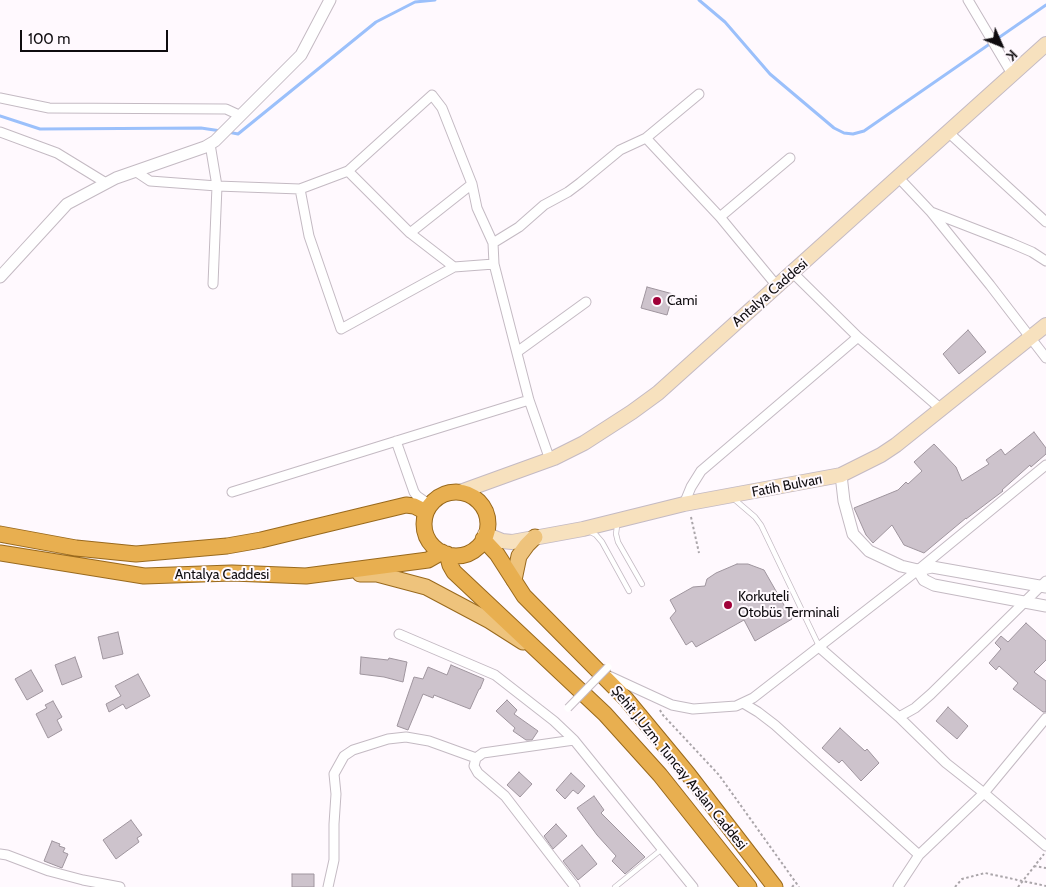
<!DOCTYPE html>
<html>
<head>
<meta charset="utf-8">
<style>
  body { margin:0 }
  #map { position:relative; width:1046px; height:887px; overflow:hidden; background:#fff9fe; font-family:Cabin,sans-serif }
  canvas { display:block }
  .north { position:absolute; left:976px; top:20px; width:50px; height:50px; -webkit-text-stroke:4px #fff9fe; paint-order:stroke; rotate:134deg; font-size:14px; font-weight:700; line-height:20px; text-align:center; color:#0f0c0f }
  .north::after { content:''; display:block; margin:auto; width:18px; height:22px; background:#0f0c0f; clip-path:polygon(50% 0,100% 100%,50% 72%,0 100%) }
  .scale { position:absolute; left:20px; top:30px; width:148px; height:22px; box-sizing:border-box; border:2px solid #0f0c0f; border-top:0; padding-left:6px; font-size:15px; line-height:18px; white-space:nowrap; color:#0f0c0f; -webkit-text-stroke:4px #fff9fe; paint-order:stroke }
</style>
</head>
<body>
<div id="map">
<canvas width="1046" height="887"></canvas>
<div class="north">K</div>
<div class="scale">100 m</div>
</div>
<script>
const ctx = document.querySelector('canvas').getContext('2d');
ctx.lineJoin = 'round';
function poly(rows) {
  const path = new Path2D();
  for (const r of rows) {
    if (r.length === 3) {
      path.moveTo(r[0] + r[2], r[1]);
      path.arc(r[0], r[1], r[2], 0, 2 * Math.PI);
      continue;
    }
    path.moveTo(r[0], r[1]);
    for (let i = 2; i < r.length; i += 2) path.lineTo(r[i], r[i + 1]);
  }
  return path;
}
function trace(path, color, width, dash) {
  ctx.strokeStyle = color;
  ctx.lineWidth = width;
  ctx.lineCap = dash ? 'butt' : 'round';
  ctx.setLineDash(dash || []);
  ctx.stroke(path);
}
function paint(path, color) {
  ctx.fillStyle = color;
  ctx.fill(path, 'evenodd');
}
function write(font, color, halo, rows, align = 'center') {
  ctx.font = font + ' Cabin,sans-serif';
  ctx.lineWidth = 4;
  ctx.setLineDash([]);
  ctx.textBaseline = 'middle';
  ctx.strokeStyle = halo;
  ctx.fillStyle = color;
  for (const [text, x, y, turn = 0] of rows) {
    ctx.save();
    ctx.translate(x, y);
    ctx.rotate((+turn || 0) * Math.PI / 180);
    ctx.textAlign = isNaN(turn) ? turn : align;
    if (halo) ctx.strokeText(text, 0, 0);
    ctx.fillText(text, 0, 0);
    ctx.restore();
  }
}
trace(poly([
  [699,0,725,22,770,74,834,128,844,133,853,134,864,131,1046,5],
  [0,116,40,129,201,128,221,131],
  [228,132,238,134,376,22,415,2,435,0]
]), '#9bc0fb', 3);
const building = poly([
  [647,287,673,294,667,315,641,308,647,287],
  [968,330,986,352,959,374,943,354,968,330],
  [1034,432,1046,448,1046,454,1031,467,1030,465,1002,490,1003,491,966,519,966,518,924,553,904,545,892,525,873,543,866,535,854,508,898,490,906,482,908,484,922,471,914,462,934,444,956,467,962,481,989,464,986,460,1001,449,1005,455,1034,432],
  [737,564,748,564,764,570,792,619,755,641,744,620,696,647,692,641,686,645,670,618,676,611,670,600,693,587,705,586,707,579,716,573,737,564],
  [1026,623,1046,641,1046,660,1034,672,1046,681,1046,712,1043,712,1013,689,1018,683,999,666,996,670,989,663,1001,649,995,643,1001,636,1008,642,1026,623],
  [118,632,123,654,103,659,98,637,118,632],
  [75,657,82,677,62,685,55,665,75,657],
  [361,657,388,660,389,658,407,662,403,682,384,677,360,674,361,657],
  [451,665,484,679,480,689,479,689,470,709,434,695,433,698,423,694,408,730,397,726,414,677,423,679,428,667,447,675,451,665],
  [31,670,43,691,27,700,15,679,31,670],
  [138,674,150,696,126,709,123,704,109,712,106,704,121,696,115,686,138,674],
  [507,700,517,710,514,714,538,731,532,740,526,740,513,731,515,728,496,711,507,700],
  [53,701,62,717,57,720,62,730,48,738,36,714,47,708,45,705,53,701],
  [948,707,968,726,957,739,936,721,948,707],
  [840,728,865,751,867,749,879,763,861,781,842,760,839,763,822,748,840,728],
  [519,772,532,784,520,797,507,785,519,772],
  [571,773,585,786,578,794,573,790,565,799,556,790,571,773],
  [594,796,604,810,601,813,645,857,625,874,612,861,616,856,597,835,577,808,594,796],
  [131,820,142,835,137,838,139,842,116,859,103,840,131,820],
  [556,824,567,836,553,849,544,836,556,824],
  [52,841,60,844,59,846,65,848,63,852,68,854,62,868,44,861,52,841],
  [582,845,597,864,578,880,563,861,582,845],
  [292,874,314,874,314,887,292,887,292,874]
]);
paint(building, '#cdc3cc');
trace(building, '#9f959e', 1);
const service = poly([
  [734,499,755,517,761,525,819,646],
  [620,523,617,526,616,534,618,542,642,584],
  [589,531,596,535,602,542,629,591],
  [615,887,662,849]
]);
const minor = poly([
  [968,0,1012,74],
  [0,98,49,108,226,109,239,115],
  [0,132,57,153,106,183],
  [948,132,1046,222],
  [646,138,720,217,777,286],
  [210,144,217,186,213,284],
  [135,171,150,181,217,186,300,189,348,171,410,233,454,267,494,264],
  [348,171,432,95,442,108,472,184,477,208,493,243,494,264,529,400,550,460],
  [898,177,931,212,1011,243,1032,252,1046,261],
  [300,189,309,236,341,329,454,267],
  [931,212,990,285,1046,358],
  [720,217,790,158],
  [410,233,472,184],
  [493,243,519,227,544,205,568,192,580,183,620,150,646,138,699,94],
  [858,337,941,409],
  [517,352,586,302],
  [396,441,414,492,417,496,430,505],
  [232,492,529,400],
  [684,504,691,487,701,471,858,337,793,273],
  [399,634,495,675,554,721,574,740,693,887],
  [819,647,899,717,946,763,984,793,1046,846],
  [609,676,672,705,693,709,736,706,753,698,918,570,1046,465],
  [743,703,758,712,775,725,919,855],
  [899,717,915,708,931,694,1046,581],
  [574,740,483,753,476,758,474,766,478,773,505,796,575,887],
  [0,854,7,855,49,871,83,880,120,887],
  [328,887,334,860,334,824,336,794,334,774,344,756,353,750,388,739,406,737,429,741,476,758],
  [898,887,919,855,984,793,1046,718]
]);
const tertiary = poly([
  [0,277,67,204,116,178,205,147,215,141,301,55,330,0],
  [841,475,844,501,853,534,869,551,901,566,918,570,932,567,1046,587],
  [918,570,924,580,934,585,1046,606]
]);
const secondary = poly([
  [460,492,554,458,584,443,632,412,658,393,1046,44],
  [485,534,502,541,512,542,583,529,684,504,841,475,881,455,896,445,1046,325]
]);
const primary = poly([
  [360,574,377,574,426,587,490,621,523,642],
  [514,580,519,556,527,545,535,537]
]);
const trunk = poly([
  [456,524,32],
  [0,534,76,548,136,554,227,546,261,540,406,505,414,506,426,512],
  [483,539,497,554,524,596,626,699,688,774,775,887],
  [0,553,144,576,232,573,306,576,428,560,442,552],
  [447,554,450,565,454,572,605,714,660,775,749,887]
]);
trace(service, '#c4bac3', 6);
trace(minor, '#c4bac3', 11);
trace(tertiary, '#c4bac3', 13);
trace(secondary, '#c4bac3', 16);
trace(primary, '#99691d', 17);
trace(trunk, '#99691d', 17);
trace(poly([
  [691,517,699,553],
  [660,710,662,714,719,775,799,887],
  [1034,866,1046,868],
  [792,887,796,883],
  [955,887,962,879,985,873,1046,886],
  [1018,887,1044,854]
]), '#aaa5a9', 2, [2.5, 2.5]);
trace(service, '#fff', 4.5);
trace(minor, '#fff', 9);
trace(tertiary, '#fff', 11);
trace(secondary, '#f7e1be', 14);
trace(primary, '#eec37c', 15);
trace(trunk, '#e8af50', 15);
const pedestrianBridge = poly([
  [568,708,608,667]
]);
trace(pedestrianBridge, '#c4bac3', 9, []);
trace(pedestrianBridge, '#fff', 7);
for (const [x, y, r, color] of [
  [657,301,5,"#a00038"],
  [728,605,5,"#a00038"]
]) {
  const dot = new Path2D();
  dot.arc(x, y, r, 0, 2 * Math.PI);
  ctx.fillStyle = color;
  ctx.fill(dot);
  trace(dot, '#fff9fe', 2);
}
write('14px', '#0f0c0f', '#fff9fe', [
  ["Antalya Caddesi",770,293,-41],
  ["Fatih Bulvarı",787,486,-11],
  ["Antalya Caddesi",222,575],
  ["Şehit J.Uzm. Tuncay Arslan Caddesi",679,768,51]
]);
write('14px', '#0f0c0f', '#fff9fe', [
  ["Cami",667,301],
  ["Korkuteli",738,597],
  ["Otobüs Terminali",738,613]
], 'left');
</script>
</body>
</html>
